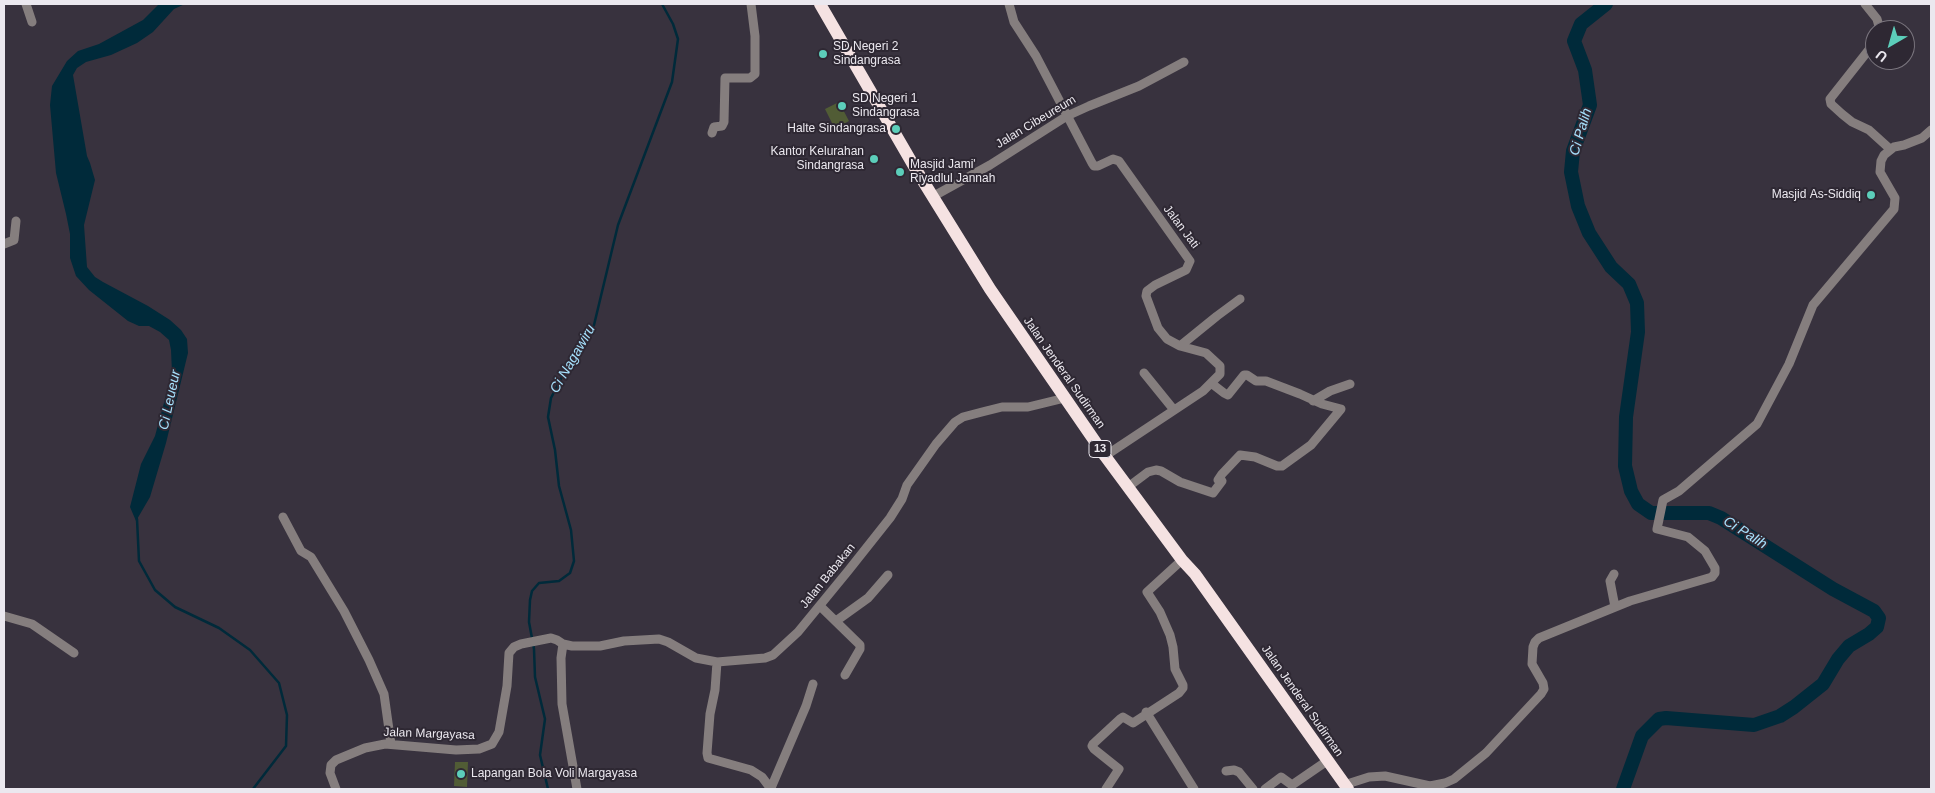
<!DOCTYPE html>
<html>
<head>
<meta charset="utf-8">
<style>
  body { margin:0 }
  #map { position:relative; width:1935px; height:793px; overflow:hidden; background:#38323e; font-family:Helvetica,sans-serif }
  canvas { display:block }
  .frame { position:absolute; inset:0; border:5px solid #ebe8ef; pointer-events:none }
  .north { position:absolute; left:1865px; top:20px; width:50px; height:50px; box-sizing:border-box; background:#2e2833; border:1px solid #7a757e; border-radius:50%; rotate:218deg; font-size:14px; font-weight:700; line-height:20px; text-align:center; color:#ebe8ef }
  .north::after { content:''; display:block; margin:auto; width:18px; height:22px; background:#5cceba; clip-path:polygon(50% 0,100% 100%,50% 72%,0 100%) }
</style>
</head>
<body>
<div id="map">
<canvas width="1935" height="793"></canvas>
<div class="frame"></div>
<div class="north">U</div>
</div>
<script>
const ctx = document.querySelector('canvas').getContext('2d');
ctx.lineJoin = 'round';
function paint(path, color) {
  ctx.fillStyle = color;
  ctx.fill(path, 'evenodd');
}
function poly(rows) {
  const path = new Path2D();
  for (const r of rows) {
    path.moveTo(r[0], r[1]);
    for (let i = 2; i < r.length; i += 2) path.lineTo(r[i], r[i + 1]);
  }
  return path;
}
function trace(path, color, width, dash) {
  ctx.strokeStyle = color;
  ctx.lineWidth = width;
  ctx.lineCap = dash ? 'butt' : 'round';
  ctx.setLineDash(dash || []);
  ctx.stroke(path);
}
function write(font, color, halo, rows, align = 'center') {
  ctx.font = font + ' Helvetica,sans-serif';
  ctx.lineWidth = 4;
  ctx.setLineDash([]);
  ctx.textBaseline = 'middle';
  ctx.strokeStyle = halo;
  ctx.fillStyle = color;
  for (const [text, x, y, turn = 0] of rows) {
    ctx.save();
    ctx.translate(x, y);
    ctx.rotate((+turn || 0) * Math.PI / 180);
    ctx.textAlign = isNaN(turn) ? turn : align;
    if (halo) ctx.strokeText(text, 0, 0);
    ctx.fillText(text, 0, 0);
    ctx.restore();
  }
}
paint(poly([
  [839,102,849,121,835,129,825,109],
  [455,762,468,762,467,787,454,786]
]), '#515c35');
paint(poly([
  [159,4,185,4,174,9,153,32,137,43,111,55,86,62,77,68,73,75,87,156,90,163,95,180,84,225,87,267,95,277,103,282,148,306,170,320,181,330,187,339,188,353,166,443,150,497,136,521,130,507,141,464,155,436,172,373,171,350,169,340,160,332,149,326,139,326,128,321,89,290,76,276,70,258,70,234,66,214,56,173,50,105,52,86,67,61,78,51,99,44,143,20]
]), '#002a3a');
trace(poly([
  [137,519,139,561,155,590,175,607,219,628,250,650,279,683,287,715,286,746,253,789],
  [548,789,540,755,545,719,535,677,534,649,529,622,530,600,532,591,539,583,559,581,570,573,574,561,571,530,559,486,555,450,548,417,551,398,563,375,581,350,594,325,618,225,672,82,678,39,673,24,662,4]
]), '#002a3a', 2.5);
trace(poly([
  [1606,4,1581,24,1574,41,1585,70,1590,105,1573,151,1571,172,1578,206,1589,233,1611,267,1629,284,1637,303,1638,332,1626,417,1625,466,1631,491,1638,504,1651,513,1709,513,1721,518,1833,589,1874,611,1879,618,1877,627,1869,634,1849,646,1838,659,1823,684,1794,707,1780,716,1754,725,1666,718,1659,719,1642,736,1623,789]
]), '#002a3a', 14);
trace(poly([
  [26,4,32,22],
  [1009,4,1014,22,1036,56,1092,163,1094,166,1098,166,1113,159,1119,161,1190,261,1186,270,1155,285,1147,291,1146,296,1158,328,1167,339,1180,346,1206,353,1220,366,1220,374,1203,391,1105,456],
  [1865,4,1877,19,1880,30],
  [1875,42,1830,99,1831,104,1842,114,1852,122,1869,130,1890,149],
  [712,133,714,127,722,126,724,122,725,78,750,78,755,74,755,36,751,4],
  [932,197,990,165,1067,116,1089,106,1139,86,1184,62],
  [4,244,14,240,16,221],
  [1180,346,1217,316,1240,299],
  [1144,373,1174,410],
  [1313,401,1330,391,1350,384],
  [1128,487,1148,472,1156,470,1161,471,1180,482,1213,493,1222,481,1218,480,1222,474,1240,455,1255,457,1277,466,1282,466,1311,445,1341,409,1322,404,1300,394,1266,381,1256,381,1247,375,1244,375,1228,395,1224,393,1211,383],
  [283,517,301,551,311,557,344,611,369,660,384,694,391,744],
  [1614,574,1610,581,1615,607],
  [820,606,860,645,860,649,845,675],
  [4,616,32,624,74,653],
  [836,621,868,598,888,575],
  [563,644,561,658,562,704,577,789],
  [717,662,715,690,710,714,707,753,708,758,751,770,762,777,771,789],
  [1146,712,1194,789],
  [1226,771,1234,770,1239,772,1253,789],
  [1344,785,1369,777,1385,776,1430,786,1445,783,1454,779,1486,753,1541,694,1544,689,1543,683,1532,664,1533,647,1535,642,1539,638,1630,601,1712,577,1715,573,1715,568,1705,551,1688,537,1657,529,1663,500,1679,491,1757,424,1789,364,1813,305,1894,209,1895,198,1880,172,1881,161,1884,155,1894,147,1904,145,1922,138,1931,130],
  [771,788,806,706,813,684],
  [336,789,330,773,331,765,336,760,365,748,385,744,456,750,479,749,492,744,499,732,507,686,509,653,514,647,521,644,551,638,557,640,563,644,572,646,600,646,624,641,659,639,668,642,696,658,717,662,765,658,773,655,798,632,848,571,890,518,902,499,907,485,936,444,955,422,963,417,982,412,1002,407,1028,407,1065,398],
  [1106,789,1119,769,1094,749,1092,746,1093,744,1120,719,1123,717,1133,723,1179,693,1183,688,1183,685,1175,669,1173,647,1170,635,1160,612,1147,592,1182,560],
  [1265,789,1281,777,1292,785,1327,761]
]), '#857e7e', 9);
trace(poly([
  [820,4,915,168,990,289,1105,456,1182,560,1195,574,1348,789]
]), '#f5e2e2', 12);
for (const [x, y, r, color] of [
  [823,54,5,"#5cceba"],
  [842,106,5,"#5cceba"],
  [896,129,5,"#5cceba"],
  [874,159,5,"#5cceba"],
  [900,172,5,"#5cceba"],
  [1871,195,5,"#5cceba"],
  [461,774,5,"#5cceba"]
]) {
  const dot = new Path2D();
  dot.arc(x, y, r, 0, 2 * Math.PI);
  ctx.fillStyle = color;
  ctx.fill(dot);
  trace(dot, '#2e2833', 2);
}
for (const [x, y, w] of [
  [1100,449,22]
]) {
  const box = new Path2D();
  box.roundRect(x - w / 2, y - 8.5, w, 17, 4);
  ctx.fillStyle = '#2e2833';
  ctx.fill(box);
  trace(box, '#ebe8ef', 1);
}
write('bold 11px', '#ebe8ef', null, [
  ["13",1100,449]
]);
write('12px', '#ebe8ef', '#2e2833', [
  ["SD Negeri 2",833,47],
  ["Sindangrasa",833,61],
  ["SD Negeri 1",852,99],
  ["Sindangrasa",852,113],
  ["Halte Sindangrasa",886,129,"right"],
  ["Kantor Kelurahan",864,152,"right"],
  ["Sindangrasa",864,166,"right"],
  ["Masjid Jami'",910,165],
  ["Riyadlul Jannah",910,179],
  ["Masjid As-Siddiq",1861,195,"right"],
  ["Lapangan Bola Voli Margayasa",471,774]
], 'left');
write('12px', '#ebe8ef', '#2e2833', [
  ["Jalan Cibeureum",1036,122,-31],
  ["Jalan Jati",1181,227,53],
  ["Jalan Jenderal Sudirman",1064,373,55],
  ["Jalan Babakan",828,576,-51],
  ["Jalan Jenderal Sudirman",1302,701,55],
  ["Jalan Margayasa",429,734,2]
]);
write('italic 14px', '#a6e1fd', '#2e2833', [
  ["Ci Palih",1581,132,-74],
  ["Ci Nagawiru",573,359,-60],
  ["Ci Leueur",170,400,-78],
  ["Ci Palih",1745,533,32]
]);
</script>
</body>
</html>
